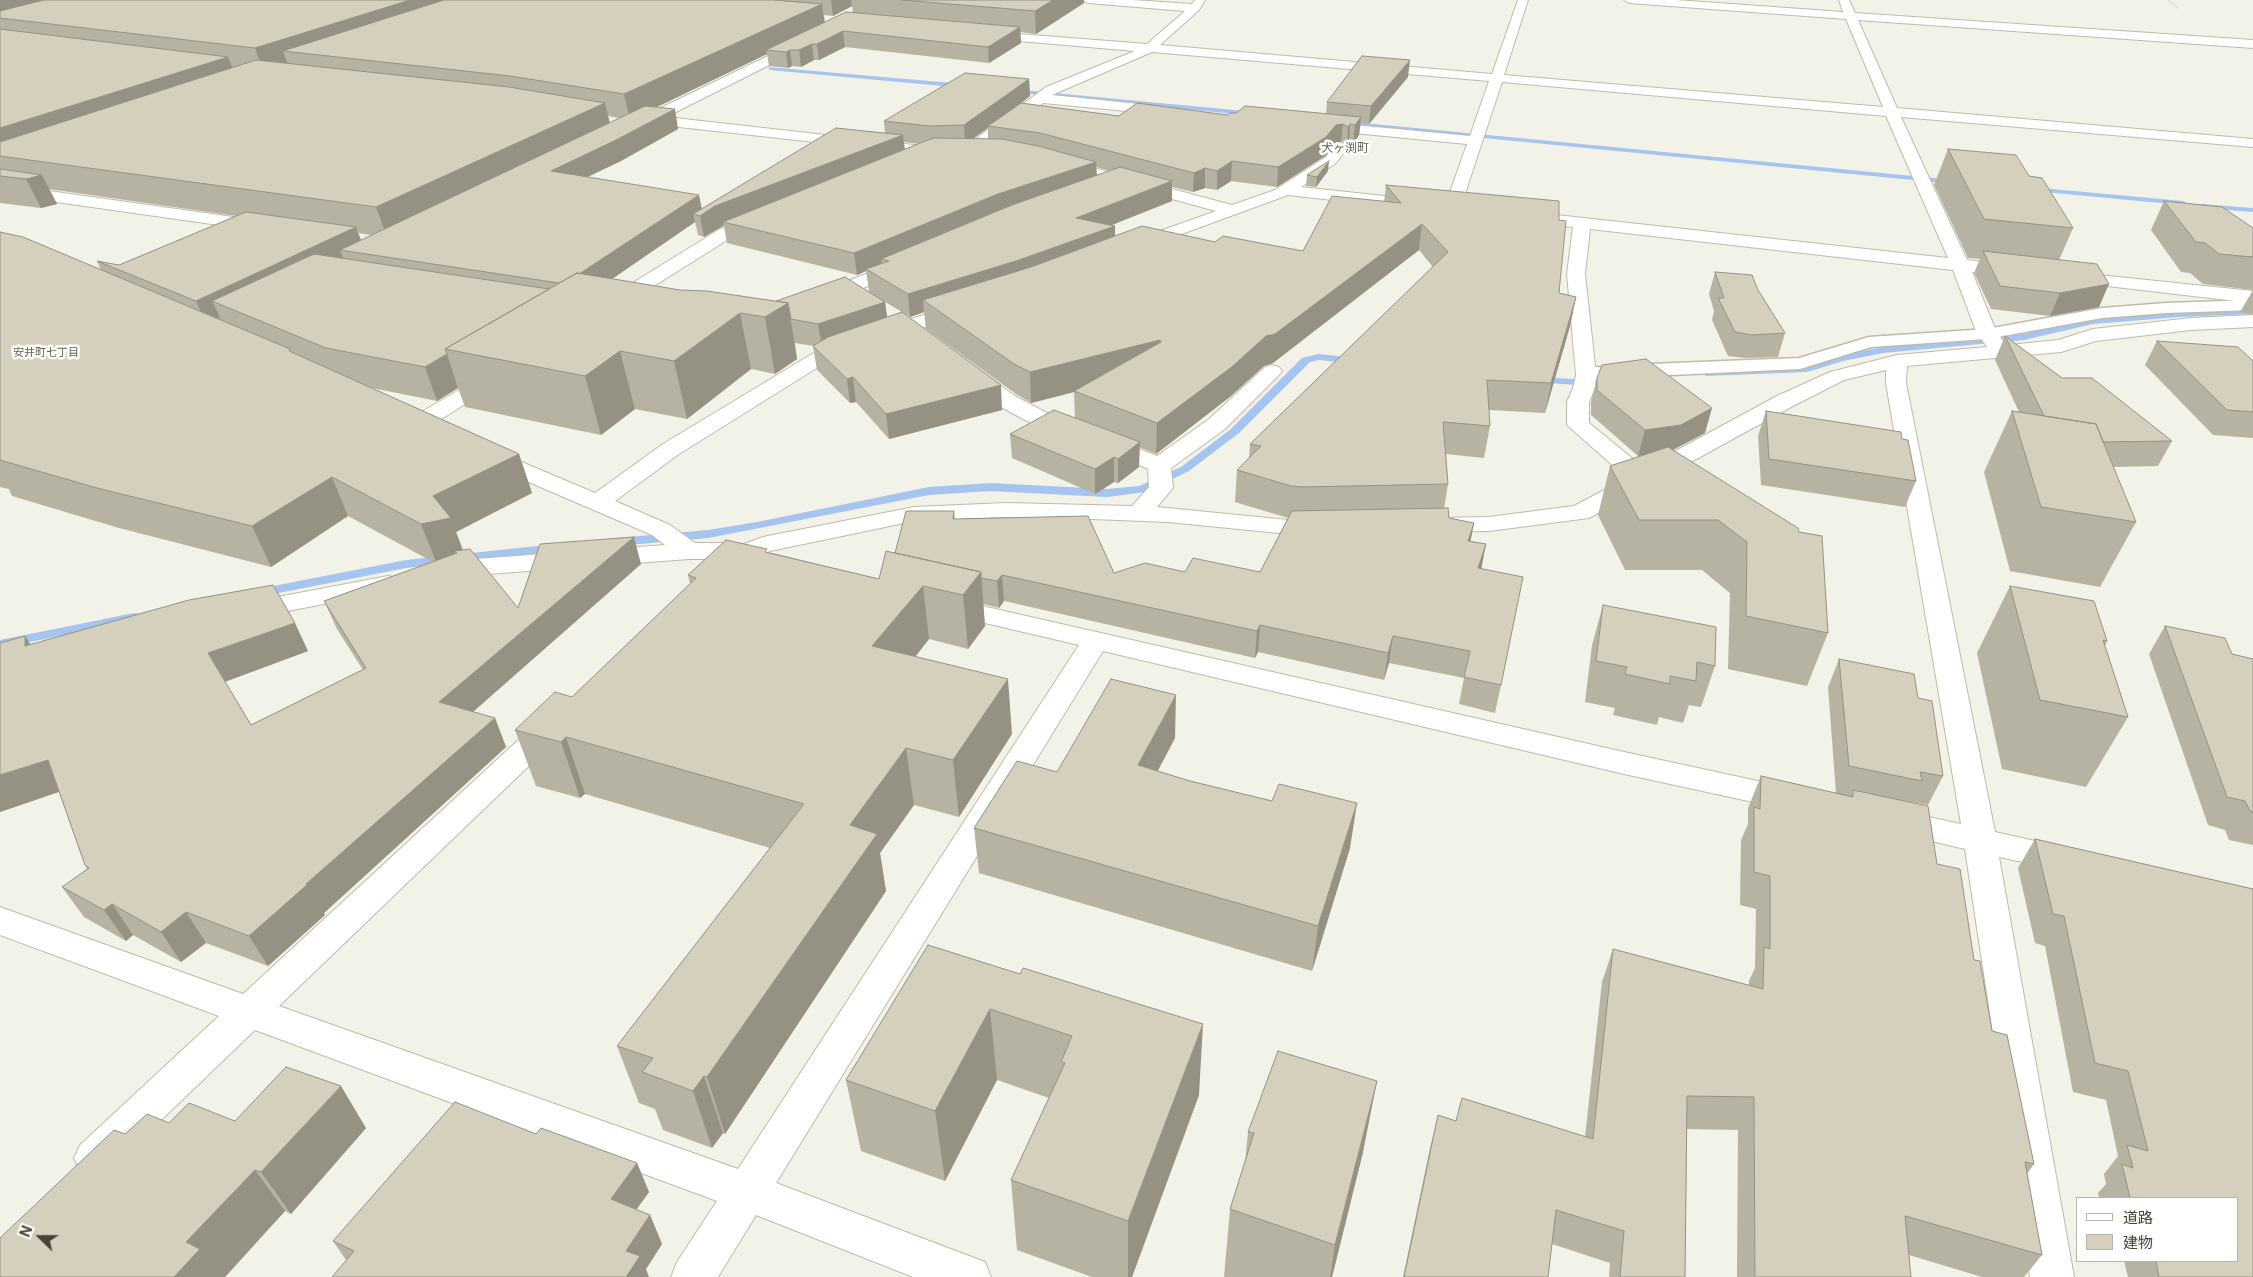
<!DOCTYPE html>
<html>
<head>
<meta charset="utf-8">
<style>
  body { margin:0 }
  #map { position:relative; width:2253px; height:1277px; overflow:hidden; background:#f3f2e8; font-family:Inter,"Noto Sans JP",sans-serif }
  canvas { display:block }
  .legend { position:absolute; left:2076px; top:1197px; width:162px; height:65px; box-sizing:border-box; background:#fff; border:1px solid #b5b4af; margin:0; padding:6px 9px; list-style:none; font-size:15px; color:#474336 }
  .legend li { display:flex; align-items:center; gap:10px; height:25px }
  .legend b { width:25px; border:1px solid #b5b4af }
  .north { position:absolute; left:15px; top:1212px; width:50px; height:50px; -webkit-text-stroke:4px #fff; paint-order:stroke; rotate:292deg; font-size:14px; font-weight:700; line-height:20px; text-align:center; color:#474336 }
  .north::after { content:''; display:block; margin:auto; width:18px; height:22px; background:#474336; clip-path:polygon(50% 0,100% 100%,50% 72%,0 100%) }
</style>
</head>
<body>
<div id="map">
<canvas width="2253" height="1277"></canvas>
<ul class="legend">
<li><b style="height:6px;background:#fff"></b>道路</li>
<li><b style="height:14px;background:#d5d0bd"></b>建物</li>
</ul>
<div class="north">N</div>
</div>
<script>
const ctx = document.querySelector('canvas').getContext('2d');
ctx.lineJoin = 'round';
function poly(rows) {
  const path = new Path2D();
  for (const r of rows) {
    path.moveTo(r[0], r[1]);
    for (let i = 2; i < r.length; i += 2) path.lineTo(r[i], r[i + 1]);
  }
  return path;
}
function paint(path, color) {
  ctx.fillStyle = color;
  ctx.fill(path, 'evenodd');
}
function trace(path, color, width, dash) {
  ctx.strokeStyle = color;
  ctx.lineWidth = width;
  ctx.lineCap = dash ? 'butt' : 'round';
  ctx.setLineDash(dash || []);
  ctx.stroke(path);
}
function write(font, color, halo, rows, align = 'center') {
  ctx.font = font + ' Inter,"Noto Sans JP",sans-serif';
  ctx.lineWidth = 5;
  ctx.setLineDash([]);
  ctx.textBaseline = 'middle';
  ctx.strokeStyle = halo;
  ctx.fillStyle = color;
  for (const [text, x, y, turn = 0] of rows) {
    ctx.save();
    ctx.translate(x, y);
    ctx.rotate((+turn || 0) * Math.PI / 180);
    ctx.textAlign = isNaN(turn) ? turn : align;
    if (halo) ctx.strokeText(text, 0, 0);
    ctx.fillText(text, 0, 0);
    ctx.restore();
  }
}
paint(poly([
  [768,67,964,84,967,86,964,88,770,70,768,67],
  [1012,89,1255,112,1258,114,1255,116,1010,92,1009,91,1012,89],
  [1343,121,1954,180,1958,182,1954,184,1341,124,1339,123,1343,121],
  [2030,187,2183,201,2187,203,2183,205,2033,191,2029,189,2030,187],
  [2201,204,2253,208,2253,212,2204,208,2200,206,2201,204],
  [2253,308,2253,314,2179,317,2093,324,2024,340,1883,353,1843,361,1807,372,1706,376,1701,373,1706,370,1806,366,1841,355,1883,347,2024,334,2093,318,2179,311,2253,308],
  [1319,354,1356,358,1361,361,1356,364,1319,360,1310,362,1239,433,1189,471,1146,492,1107,497,991,491,929,495,708,538,617,546,611,542,617,538,708,530,757,522,929,487,991,483,1107,489,1139,486,1181,467,1231,429,1302,358,1319,354],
  [1536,377,1592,380,1597,383,1592,386,1532,382,1532,378,1536,377],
  [556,544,562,548,560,551,406,568,258,597,251,593,258,589,406,560,556,544],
  [134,613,139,614,141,617,139,620,0,648,0,640,134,613]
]), '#a5c4ef');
const lane = poly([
  [2253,300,2253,310,2166,313,2102,318,1987,339,1871,347,1800,369,1649,376,1608,380,1586,378,1579,376,1577,372,1579,368,1586,366,1608,368,1649,364,1799,358,1869,337,1987,329,2102,308,2166,303,2253,300]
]);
const street = poly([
  [1083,0,1132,0,1192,4,1195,0,1205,0,1199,10,1160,45,1492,74,1518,0,1528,0,1504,75,1883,107,1846,19,1629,3,1624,0,1676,0,1843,12,1839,0,1849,0,1855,13,2253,40,2253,48,1858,20,1897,108,2253,139,2253,147,1901,117,1967,260,2013,266,2019,267,2022,271,2019,275,2013,276,1972,272,1996,331,2003,341,2009,345,2058,340,2093,329,2191,318,2253,315,2253,327,2191,330,2096,341,2061,352,1907,366,1906,383,1995,832,2075,850,2080,859,2075,868,2063,871,1999,857,2074,1277,2030,1277,1965,849,1885,830,1880,822,1885,814,1896,810,1961,824,1886,383,1886,370,1844,380,1793,406,1589,518,1489,531,1437,532,1428,530,1425,525,1428,520,1437,518,1489,517,1574,506,1627,478,1567,425,1567,402,1573,388,1576,375,1567,274,1573,227,1523,221,1521,217,1523,213,1529,212,1948,258,1886,116,1502,82,1460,209,1458,212,1452,214,1446,212,1444,209,1467,144,1323,130,1316,126,1323,122,1470,136,1489,81,1152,52,1052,95,1168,107,1175,111,1173,114,1168,115,1043,103,975,153,965,153,963,150,965,147,1046,87,1135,51,984,38,978,34,980,31,1147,44,1185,11,1088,3,1083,0],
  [1590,229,1953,270,1976,331,1987,347,1897,355,1830,372,1777,396,1644,468,1589,423,1589,402,1595,388,1596,375,1585,274,1590,229],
  [801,40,805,41,807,44,805,47,666,117,932,147,937,148,939,151,937,154,932,155,652,124,636,130,629,126,644,116,801,40],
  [1340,144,1347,148,1336,163,1301,187,1421,200,1427,202,1429,205,1427,208,1421,210,1288,195,1138,250,1132,249,1129,245,1132,241,1216,211,1055,167,1052,164,1055,161,1060,159,1232,205,1275,190,1326,157,1335,145,1340,144],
  [0,184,261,221,267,222,269,226,267,230,261,231,0,194,0,184],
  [759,215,765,216,767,220,765,224,732,237,619,308,612,310,605,308,603,304,605,300,720,229,759,215],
  [902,260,908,261,911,265,908,269,861,289,876,298,878,302,876,306,869,308,862,306,838,288,840,284,902,260],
  [2070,272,2253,291,2253,303,2064,281,2061,277,2064,273,2070,272],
  [962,303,969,305,971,309,969,313,864,346,831,359,679,454,615,501,670,525,695,543,722,543,736,547,763,537,914,507,1006,503,1132,506,1149,487,1148,469,1122,457,1029,422,999,406,965,378,962,374,965,370,972,368,979,370,1015,396,1045,412,1157,456,1209,419,1265,367,1272,365,1279,367,1282,371,1279,375,1225,429,1171,468,1173,488,1157,507,1299,521,1322,521,1331,523,1334,528,1331,533,1322,535,1299,535,1168,522,1092,519,1006,517,914,521,770,551,758,556,760,559,756,564,747,567,740,565,733,570,724,573,715,570,711,565,716,559,689,559,475,575,448,580,439,577,435,572,439,567,475,559,665,545,652,535,482,462,479,457,482,452,490,450,498,452,595,493,663,444,817,351,850,338,962,303],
  [493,372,500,374,503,378,500,382,424,430,416,432,408,430,405,425,408,420,486,374,493,372],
  [388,576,397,578,401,584,397,590,246,619,237,617,233,611,237,605,246,603,388,576],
  [947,598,1624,752,1790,788,1801,791,1806,799,1801,807,1790,810,1624,774,1103,651,776,1183,985,1262,991,1277,913,1277,756,1215,718,1277,671,1277,677,1262,717,1201,255,1030,108,1171,94,1177,80,1171,74,1158,80,1145,219,1016,0,935,0,907,243,994,539,721,550,718,561,721,565,728,561,735,279,1006,738,1169,1079,645,938,612,934,606,938,600,947,598]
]);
trace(lane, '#bfbbaa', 3);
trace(street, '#bfbbaa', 2);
trace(poly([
  [2168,0,2179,9]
]), '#c0ba9c', 1, [1, 1]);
paint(lane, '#fff');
paint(street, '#fff');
paint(poly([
  [0,0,1084,0,1084,3,1036,34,1020,32,1021,43,989,63,845,47,819,60,814,60,801,67,792,66,788,68,769,66,767,54,656,107,678,129,621,161,587,177,702,209,885,133,884,121,1029,79,1030,96,1022,103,1119,116,1227,115,1236,113,1326,114,1327,102,1408,77,1369,124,1361,123,1359,135,1353,144,1349,143,1347,146,1341,142,1335,143,1325,156,1277,187,1231,181,1217,190,1205,188,1193,192,1172,187,1172,201,1111,225,1115,226,1115,236,1215,242,1303,251,1384,202,1386,185,1559,220,1559,293,1576,297,1570,326,1545,413,1489,410,1490,426,1484,458,1446,454,1448,484,1444,509,1449,518,1474,523,1470,541,1486,544,1481,569,1501,685,1495,713,1459,704,1464,678,1389,663,1384,680,1258,652,1255,658,1004,601,999,608,983,604,985,626,968,649,929,639,916,656,1012,734,959,817,914,805,880,853,886,891,725,1134,723,1133,712,1148,663,1130,655,1109,639,1103,617,1046,770,848,585,794,580,798,536,786,515,730,572,697,690,584,688,575,768,552,879,579,895,553,954,511,955,519,1114,573,1185,572,1260,572,1288,518,1235,502,1237,470,1249,458,1250,444,1433,267,1419,250,1273,363,1264,366,1231,396,1156,454,1139,447,1139,467,1118,483,1114,482,1095,494,1012,458,1010,434,1075,418,1074,392,1031,403,1016,394,926,329,924,312,910,317,903,312,1002,410,889,439,856,402,850,403,817,370,813,346,814,346,795,343,797,359,775,374,751,369,687,419,635,409,601,435,465,407,458,388,437,401,372,388,519,454,532,493,456,532,463,550,518,608,641,564,473,712,495,718,506,747,324,913,325,915,268,966,206,943,181,962,133,935,126,941,84,917,62,887,87,869,85,865,59,792,0,812,0,643,31,644,308,651,225,682,251,725,363,670,337,629,324,601,433,562,348,516,271,567,119,528,12,496,9,489,0,487,0,232,101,270,97,261,119,265,236,216,49,189,57,204,41,208,0,203],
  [852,6,853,13,825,22,824,15,833,16],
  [608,116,619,118,610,123],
  [988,128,988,139,973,139],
  [904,142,919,144,905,149],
  [1096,167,1110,171,1097,175],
  [695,222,698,235,704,237,719,227,724,226,727,243,857,275,866,271,869,291,776,301,680,290,612,279],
  [358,233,364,234,372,235,361,240],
  [885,302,902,312,887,317],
  [1948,149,2029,176,2073,228,2059,260,2099,307,2050,316,1991,309,1974,273,1980,259,1968,258,1934,185],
  [1328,171,1316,187,1306,186,1307,175],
  [2164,201,2253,228,2253,314,2240,312,2253,290,2203,284,2190,273,2181,272,2151,230],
  [1715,272,1758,290,1785,333,1778,357,1745,358,1728,356,1712,320,1714,311,1709,294],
  [2005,336,2062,378,2172,441,2158,466,2113,467,2136,522,2100,587,2010,571,1984,472,2012,411,2019,412,1995,360],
  [2157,341,2253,361,2253,438,2213,435,2145,365],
  [1597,378,1705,433,1672,450,1799,532,1828,633,1807,686,1728,669,1730,593,1702,570,1625,570,1598,515,1610,466,1647,454,1638,456,1591,415,1591,402],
  [1766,411,1902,439,1916,481,1905,507,1761,485,1758,436],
  [2010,586,2107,641,2105,646,2128,717,2086,787,2002,769,1977,653],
  [1603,605,1715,666,1701,707,1689,705,1683,723,1659,717,1657,725,1613,715,1615,708,1585,702,1592,645],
  [2165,626,2232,654,2253,659,2253,845,2229,840,2225,830,2208,825,2149,654],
  [1839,659,1918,698,1943,776,1928,805,1912,802,1911,803,1937,864,1974,960,1992,1031,2034,1164,2027,1174,2042,1255,2024,1277,1982,1277,1909,1255,1911,1277,1737,1277,1738,1130,1687,1129,1685,1277,1609,1277,1610,1263,1552,1244,1548,1277,1403,1277,1430,1148,1438,1115,1456,1121,1462,1098,1585,1137,1602,982,1613,949,1749,985,1749,981,1755,968,1756,909,1740,905,1741,840,1748,824,1748,808,1761,776,1836,793,1828,687],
  [1175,738,1157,771,1190,781,1272,801,1350,848,1312,971,979,873,974,828,1057,772],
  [2035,839,2253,889,2253,1277,2128,1277,2124,1261,2237,1261,2237,1198,2099,1198,2098,1193,2106,1184,2104,1174,2118,1156,2106,1100,2073,1092,2045,946,2035,943,2018,868],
  [928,945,1199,1095,1132,1277,1092,1277,1017,1250,1011,1180,1049,1098,997,1080,945,1181,861,1151,846,1080],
  [235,1121,366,1128,291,1214,285,1211,225,1277,0,1277,125,1134,169,1123],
  [1248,1132,1363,1152,1332,1277,1224,1277,1230,1209,1245,1162],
  [536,1134,637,1163,649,1192,636,1210,650,1215,662,1244,646,1269,346,1260,333,1241]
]), '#b7b3a3');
paint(poly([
  [0,0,98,0,0,18],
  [410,0,483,0,283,51,288,65,264,73,255,48],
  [831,0,851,0,852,6,833,16],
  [1053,0,1084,0,1084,3,1036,34,1035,11],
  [822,4,825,26,766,50,767,54,630,120,624,94],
  [1020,27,1021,43,989,63,988,47],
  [843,31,845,47,819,60,817,44],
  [812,44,814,60,801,67,799,50],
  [790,50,792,66,788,68,786,52],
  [228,57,238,81,0,156,0,128],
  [1410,60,1408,77,1369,124,1371,106],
  [1029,79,1030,96,989,126,988,126,988,128,965,144,964,125],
  [605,103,611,129,387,237,376,207],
  [675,109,678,129,621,161,556,192,551,171],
  [1361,117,1359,135,1353,144,1355,125],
  [1343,124,1341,142,1335,143,1325,156,1277,187,1278,167,1336,125],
  [1350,124,1349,143,1347,146,1348,127],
  [903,135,905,154,723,222,723,226,704,237,700,216,693,214,695,222,593,292,576,276,699,195,703,214,715,206],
  [1232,161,1231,181,1217,190,1217,171],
  [1329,161,1328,171,1316,187,1317,177],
  [1096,162,1097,181,881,259,882,264,866,269,866,271,857,275,854,253,998,194],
  [1205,168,1205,188,1193,192,1194,173],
  [42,175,57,204,41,208,26,179],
  [1172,181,1172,201,1077,239,1076,218],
  [1422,224,1419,250,1273,363,1264,366,1231,396,1156,454,1157,423,1266,336],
  [1115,226,1115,247,923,300,924,312,910,317,908,294],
  [356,227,364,248,340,250,343,258,212,301,220,317,206,324,196,301],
  [2109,284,2099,307,2050,316,2060,293],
  [1576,297,1570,326,1545,413,1551,383],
  [885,302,888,324,822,347,818,324],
  [788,303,797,359,775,374,765,317],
  [740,313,751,369,687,419,674,361],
  [1160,340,1160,370,1031,403,1030,372],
  [620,351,635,409,601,435,585,376],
  [447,354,458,388,437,401,425,367],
  [853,377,856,402,850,403,847,379],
  [1001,385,1002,410,889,439,886,414],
  [1712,408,1705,433,1673,450,1638,456,1645,430],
  [1140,442,1139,467,1118,483,1118,459],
  [519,454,532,493,456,532,466,559,454,551,457,560,437,564,421,524,433,496],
  [1114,457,1114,482,1095,494,1095,469],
  [332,477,348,516,271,567,252,526],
  [1474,523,1469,549,1468,541],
  [634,537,641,564,451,731,439,702],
  [1486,544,1481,570,1478,568],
  [981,572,985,626,968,649,963,595],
  [1002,575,1004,601,999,608,997,581],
  [923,586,929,639,880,701,872,646],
  [295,623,308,651,224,682,208,653],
  [1260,625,1258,652,1255,658,1257,631],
  [25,636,43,664,25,646],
  [1393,636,1389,663,1384,680,1388,653],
  [1008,679,1012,734,959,817,953,760],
  [1176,695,1175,738,1138,809,1138,765],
  [495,718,506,747,324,913,325,915,268,966,249,936,306,884],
  [566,737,585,794,580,798,561,742],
  [906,748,914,805,880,853,886,891,725,1134,707,1077,850,825],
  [48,760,67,789,0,812,0,775],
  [1357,803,1350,848,1312,971,1318,926],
  [112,904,133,935,126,941,104,910],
  [186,912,206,943,181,962,161,932],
  [990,1009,997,1080,945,1181,935,1111],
  [1203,1024,1199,1095,1132,1277,1128,1277,1128,1221],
  [704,1076,723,1133,712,1148,693,1091],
  [1377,1081,1363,1152,1332,1277,1330,1277,1335,1245],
  [341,1086,366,1128,291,1214,261,1172],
  [637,1163,649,1192,623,1228,611,1199],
  [255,1170,285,1211,225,1277,174,1277,186,1242],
  [650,1215,662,1244,646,1269,649,1277,626,1277,626,1251]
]), '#959284');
const building = poly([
  [44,0,410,0,255,48,0,18,0,11,44,0],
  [444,0,773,0,822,4,624,94,510,76,283,51,444,0],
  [902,0,1053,0,1035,11,902,0],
  [846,12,1020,27,988,47,843,31,817,44,812,44,799,50,790,50,786,52,766,50,846,12],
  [0,29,228,57,0,128,0,29],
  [1362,56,1410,60,1371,106,1327,102,1362,56],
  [256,60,509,87,605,103,376,207,0,156,0,142,256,60],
  [965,73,1029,79,964,125,929,126,884,121,965,73],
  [1021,103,1119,116,1137,103,1227,115,1230,113,1236,113,1245,106,1361,117,1355,125,1350,124,1348,127,1343,124,1336,125,1326,137,1278,167,1232,161,1217,171,1205,168,1194,173,1040,133,988,126,1021,103],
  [645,106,675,109,616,140,551,171,699,195,579,274,577,273,559,283,340,250,645,106],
  [836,128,903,135,715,206,700,216,693,214,836,128],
  [933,138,1002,139,1038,146,1096,162,998,194,854,253,723,222,933,138],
  [1948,149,2016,155,2029,176,2042,178,2073,228,1984,219,1948,149],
  [1329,161,1317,177,1307,175,1329,161],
  [1120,167,1172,181,1076,218,1115,226,1016,261,908,294,866,269,889,261,881,259,1012,205,1120,167],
  [0,169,42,175,26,179,0,176,0,169],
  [1386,185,1559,201,1559,220,1566,221,1559,293,1576,297,1551,383,1487,380,1490,426,1443,422,1448,484,1302,487,1291,486,1237,470,1261,446,1250,444,1448,252,1422,224,1275,334,1266,336,1233,366,1157,423,1074,391,1161,342,1160,340,1030,372,1014,364,923,300,1031,267,1142,226,1215,242,1223,236,1303,251,1332,196,1401,203,1386,185],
  [2164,201,2222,207,2253,228,2253,257,2219,254,2205,243,2196,242,2164,201],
  [246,212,356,227,196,301,97,261,119,265,246,212],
  [0,232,23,237,290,349,289,351,519,454,433,496,451,518,421,524,332,477,252,526,97,488,0,460,0,232],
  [1983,251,2097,264,2109,284,2060,293,2000,286,1983,251],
  [314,254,549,289,445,349,447,354,425,367,326,348,212,301,314,254],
  [1715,272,1752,275,1758,290,1785,333,1752,335,1735,332,1718,298,1724,298,1715,272],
  [577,273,680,290,707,291,788,303,765,317,740,313,674,361,620,351,585,376,445,349,577,273],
  [845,277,885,302,818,324,791,319,788,303,776,301,845,277],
  [902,312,1001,385,886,414,853,377,847,379,813,346,828,337,902,312],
  [2005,336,2062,378,2092,378,2172,441,2103,442,2096,424,2044,416,2005,336],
  [2157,341,2238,347,2253,361,2253,412,2227,410,2157,341],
  [1646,359,1712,408,1681,425,1645,430,1597,390,1597,378,1602,365,1646,359],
  [1054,410,1140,442,1118,459,1114,457,1095,469,1010,434,1054,410],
  [1766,411,1901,432,1902,439,1908,440,1916,481,1769,459,1766,411],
  [2012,411,2096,424,2136,522,2041,507,2012,411],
  [1668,447,1798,528,1799,532,1822,536,1828,633,1746,616,1747,542,1718,520,1639,520,1610,466,1668,447],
  [1448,508,1449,518,1474,523,1468,541,1486,544,1478,568,1523,577,1501,685,1464,677,1470,651,1393,636,1388,653,1260,625,1257,631,1002,575,997,581,981,578,981,572,895,553,906,511,954,511,953,519,1088,516,1114,573,1145,563,1185,572,1193,558,1260,572,1292,511,1448,508],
  [634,537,439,702,495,718,306,884,308,884,249,936,186,912,161,932,112,904,104,910,62,887,89,868,85,865,48,760,0,775,0,643,25,636,25,646,189,600,273,585,295,623,208,653,251,725,366,668,324,601,457,553,454,551,470,549,518,608,540,544,634,537],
  [726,540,767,549,765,552,879,579,886,551,981,572,963,595,923,586,872,646,1008,679,953,760,906,748,850,825,877,834,707,1077,704,1076,693,1091,642,1072,653,1058,617,1046,804,804,566,737,561,742,515,730,555,692,572,697,696,578,688,575,726,540],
  [2010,586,2094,601,2107,641,2103,640,2128,717,2040,700,2010,586],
  [1603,605,1716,627,1715,666,1697,662,1696,681,1670,676,1670,684,1625,674,1627,667,1596,661,1603,605],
  [2165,626,2225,638,2232,654,2253,659,2253,812,2250,811,2245,801,2227,797,2165,626],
  [1839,659,1914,674,1918,698,1932,701,1943,776,1920,772,1922,781,1849,766,1839,659],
  [1111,679,1176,695,1138,765,1190,781,1272,801,1279,784,1357,803,1318,926,974,828,1017,761,1057,772,1111,679],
  [1761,776,1853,797,1853,790,1928,806,1937,864,1960,869,1974,960,1980,961,1992,1031,2007,1035,2034,1164,2025,1162,2042,1255,1905,1216,1911,1277,1755,1277,1754,1097,1687,1096,1685,1277,1620,1277,1624,1231,1556,1210,1548,1277,1404,1277,1438,1115,1456,1121,1462,1098,1593,1139,1613,949,1763,989,1764,947,1770,949,1770,876,1754,872,1754,807,1760,809,1761,776],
  [2035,839,2253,889,2253,1277,2159,1277,2156,1261,2237,1261,2237,1198,2130,1198,2122,1164,2133,1168,2127,1145,2148,1151,2128,1071,2095,1063,2064,916,2053,914,2035,839],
  [928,945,1020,974,1023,968,1203,1024,1128,1221,1011,1180,1065,1063,1061,1062,1072,1036,990,1009,935,1111,846,1080,928,945],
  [1278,1051,1377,1081,1335,1245,1230,1209,1254,1133,1248,1132,1278,1051],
  [286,1067,341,1086,261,1172,255,1170,186,1242,200,1249,174,1277,0,1277,0,1238,114,1130,125,1134,147,1114,169,1123,189,1103,235,1121,286,1067],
  [455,1102,536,1134,541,1128,637,1163,611,1199,650,1215,626,1251,640,1256,626,1277,332,1277,354,1251,333,1241,455,1102]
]);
paint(building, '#d5d0bd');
trace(building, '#959284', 1);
write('11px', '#69634e', '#fff', [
  ["安井町七丁目",46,353]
]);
write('12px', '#69634e', '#fff', [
  ["犬ヶ渕町",1345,148]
]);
</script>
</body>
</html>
